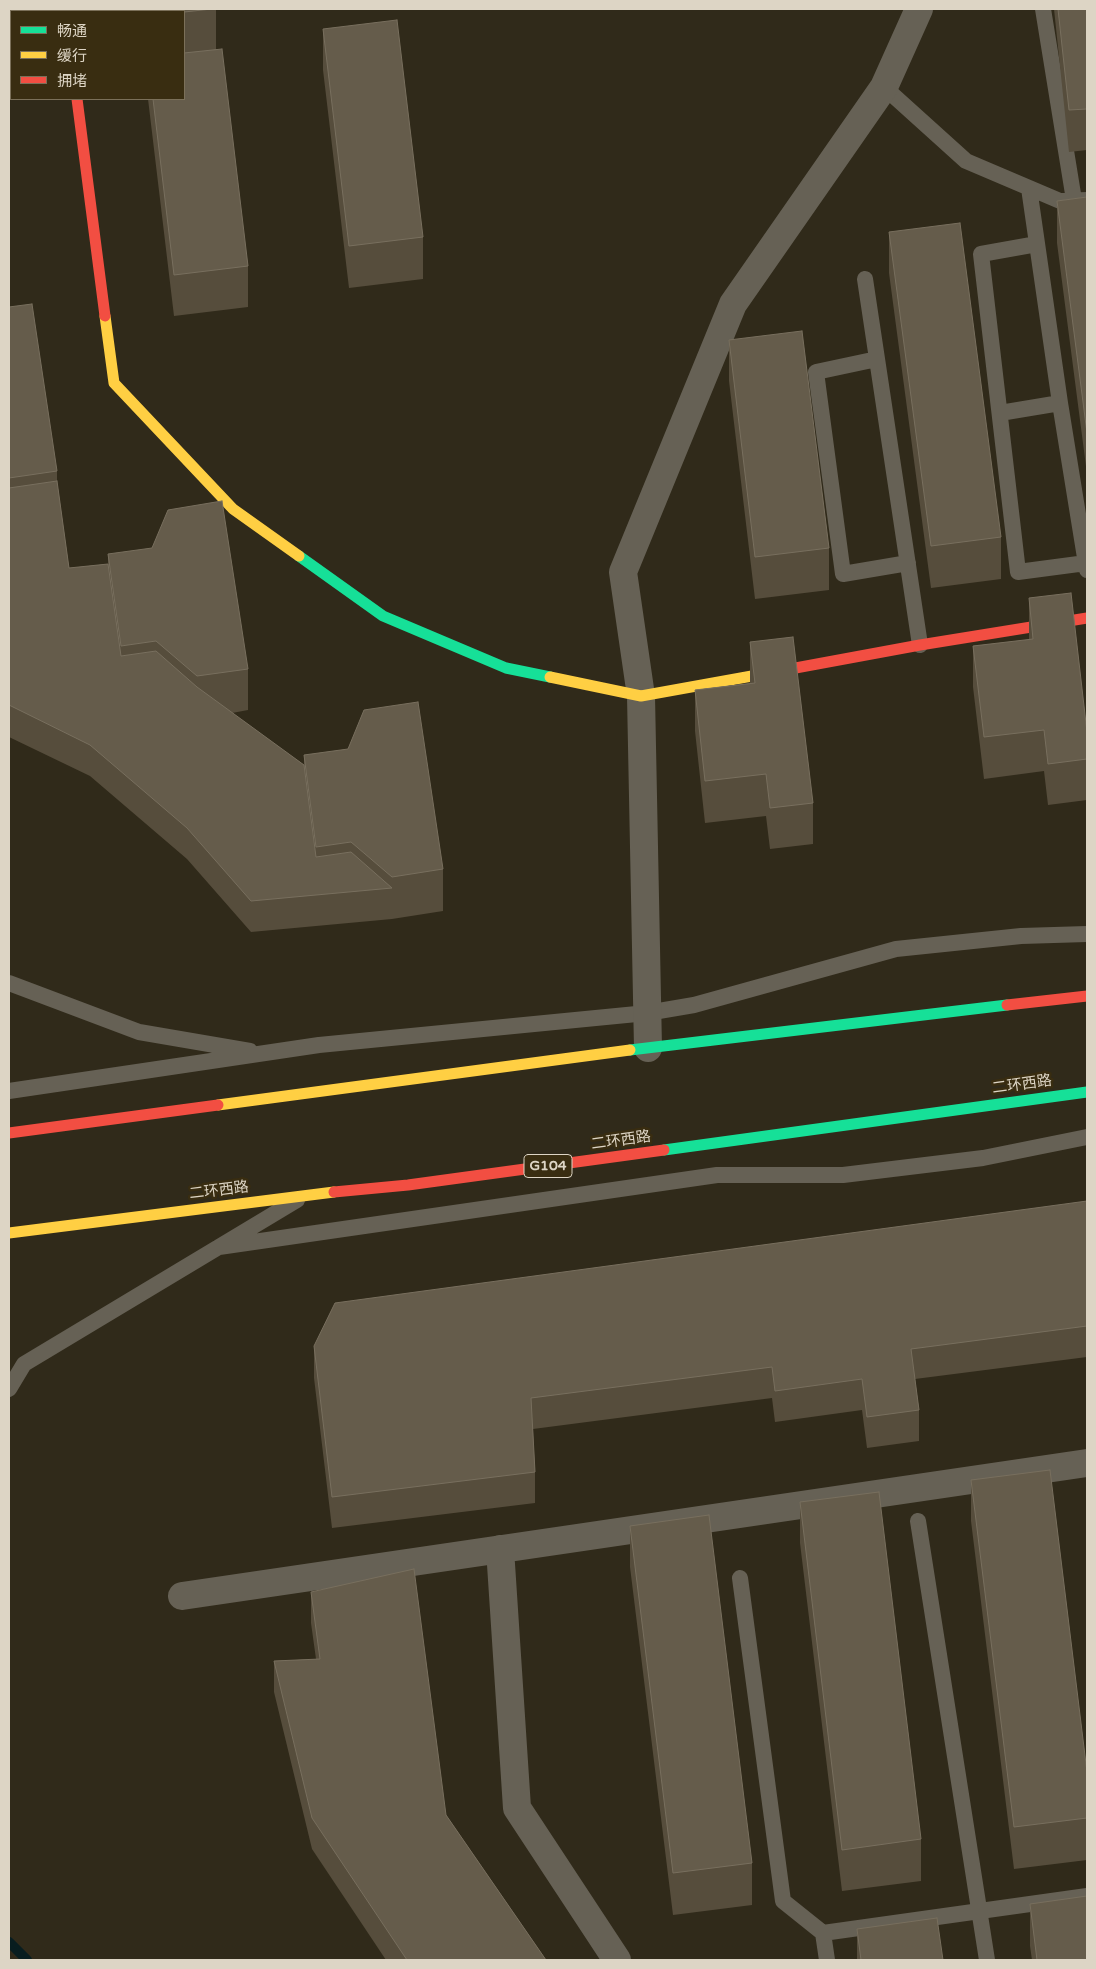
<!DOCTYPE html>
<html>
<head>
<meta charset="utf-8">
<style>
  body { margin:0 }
  #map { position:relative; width:1096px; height:1969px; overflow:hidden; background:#302a1a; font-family:"Varela Round","Noto Sans SC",sans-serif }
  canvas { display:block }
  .frame { position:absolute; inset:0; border:10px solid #ddd5c5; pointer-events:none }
  .legend { position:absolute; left:10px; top:10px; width:175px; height:90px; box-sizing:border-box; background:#392d11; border:1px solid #7b7059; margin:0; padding:6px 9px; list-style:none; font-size:15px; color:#ddd5c5 }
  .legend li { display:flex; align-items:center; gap:10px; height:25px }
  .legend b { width:25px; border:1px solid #7b7059 }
</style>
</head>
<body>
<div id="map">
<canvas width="1096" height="1969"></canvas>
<div class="frame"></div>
<ul class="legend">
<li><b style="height:6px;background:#16e098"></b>畅通</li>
<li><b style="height:6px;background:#ffcf43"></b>缓行</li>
<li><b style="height:6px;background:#f24e42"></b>拥堵</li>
</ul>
</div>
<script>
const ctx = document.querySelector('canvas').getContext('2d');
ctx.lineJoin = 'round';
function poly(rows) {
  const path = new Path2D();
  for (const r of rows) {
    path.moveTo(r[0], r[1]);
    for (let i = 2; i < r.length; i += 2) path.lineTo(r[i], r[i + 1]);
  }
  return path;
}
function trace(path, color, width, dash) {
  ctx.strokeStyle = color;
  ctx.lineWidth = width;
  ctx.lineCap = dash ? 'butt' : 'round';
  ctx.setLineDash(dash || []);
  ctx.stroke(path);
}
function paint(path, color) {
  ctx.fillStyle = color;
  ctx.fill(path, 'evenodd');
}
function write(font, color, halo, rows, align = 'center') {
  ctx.font = font + ' "Varela Round","Noto Sans SC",sans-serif';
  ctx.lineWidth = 5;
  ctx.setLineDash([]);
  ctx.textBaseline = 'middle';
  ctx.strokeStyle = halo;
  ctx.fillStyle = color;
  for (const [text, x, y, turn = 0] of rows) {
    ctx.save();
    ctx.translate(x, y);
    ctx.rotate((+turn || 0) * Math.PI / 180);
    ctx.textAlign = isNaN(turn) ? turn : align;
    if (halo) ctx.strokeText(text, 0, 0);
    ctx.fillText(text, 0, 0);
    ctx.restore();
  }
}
trace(poly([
  [9,1942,27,1960]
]), '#081d1f', 10);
trace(poly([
  [1043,9,1074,200],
  [884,87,966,161,1060,201,1087,200],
  [1029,188,1060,403,1087,570],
  [1037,244,981,254,1018,572,1086,563],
  [865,279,920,645],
  [877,359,816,372,843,574,908,563],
  [1000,413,1060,403],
  [9,983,139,1032,250,1051],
  [9,1091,319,1045,647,1013,694,1005,896,949,1021,936,1087,934],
  [219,1247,717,1175,843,1175,983,1158,1087,1137],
  [9,1389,24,1364,297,1200],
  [918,1521,987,1960],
  [740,1578,783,1901,823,1933],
  [827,1960,823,1933,1087,1896]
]), '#666155', 16);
trace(poly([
  [65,9,65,11],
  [648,1048,641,696,623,572,733,304,884,87,919,9],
  [500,1549,517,1808,617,1960],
  [182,1596,1087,1463]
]), '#666155', 28);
trace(poly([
  [299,556,383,616,506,668,550,677],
  [630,1050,1007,1005],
  [664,1150,1087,1092]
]), '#16e098', 11);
trace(poly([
  [105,316,114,383,233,509,299,556],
  [550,677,641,696,763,674],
  [218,1105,630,1050],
  [9,1233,334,1192]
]), '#ffcf43', 11);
trace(poly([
  [77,99,105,316],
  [763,674,920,645,1087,618],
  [1007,1005,1087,996],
  [9,1133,218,1105],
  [334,1192,408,1185,664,1150]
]), '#f24e42', 11);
paint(poly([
  [138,9,216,9,216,49,248,266,248,307,174,316,148,99,184,99,184,11,139,11],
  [1054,9,1087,9,1087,150,1069,152],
  [323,29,423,237,423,279,349,288,323,70],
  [1087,197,1087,474,1057,243,1057,201],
  [889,232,1001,537,1001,579,931,588,889,273],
  [9,307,57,471,57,481,69,568,108,564,108,554,248,669,248,710,232,713,304,765,304,755,443,869,443,911,392,919,251,932,187,859,90,776,9,737],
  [729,340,829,548,829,590,755,599,729,381],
  [1029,598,1087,732,1087,800,1048,805,1044,771,984,779,973,687,973,646,1029,640],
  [750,642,813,803,813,844,770,849,766,816,705,823,695,731,695,690,750,683],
  [1087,1201,1087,1357,915,1379,919,1410,919,1441,867,1448,862,1410,775,1422,772,1398,533,1429,535,1472,535,1503,332,1528,314,1378,314,1346],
  [971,1480,1087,1772,1087,1860,1014,1869,971,1521],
  [800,1502,921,1839,921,1881,842,1891,800,1543],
  [630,1526,752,1863,752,1905,673,1915,630,1567],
  [311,1592,446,1815,546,1960,386,1960,312,1849,274,1692,274,1661,316,1659,311,1623],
  [1030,1904,1087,1960,1032,1960,1030,1946],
  [857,1929,943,1960,857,1960]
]), '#564d3c');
const building = poly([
  [144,9,212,9,184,12,184,11,144,11,144,9],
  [1058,9,1087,9,1087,109,1069,110,1058,9],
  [397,20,423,237,349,246,323,29,397,20],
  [222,49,248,266,174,275,153,99,184,99,184,53,222,49],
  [1087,197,1087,433,1057,201,1087,197],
  [960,223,1001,537,931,546,889,232,960,223],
  [32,304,57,471,9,478,9,307,32,304],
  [802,331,829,548,755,557,729,340,802,331],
  [57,481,69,568,108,564,121,656,156,651,197,687,304,765,316,857,351,852,392,888,251,901,187,828,90,745,9,705,9,488,57,481],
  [222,501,248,669,197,676,156,641,121,646,108,554,152,548,168,510,222,501],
  [1071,593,1087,732,1087,759,1048,764,1044,730,984,737,973,646,1033,639,1029,598,1071,593],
  [793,637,813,803,770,808,766,774,705,781,695,690,755,683,750,642,793,637],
  [418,702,443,869,392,877,351,842,316,847,304,755,348,749,364,710,418,702],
  [1087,1201,1087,1326,911,1349,919,1410,867,1417,862,1379,775,1391,772,1367,531,1398,535,1472,332,1497,314,1346,335,1303,1087,1201],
  [1050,1470,1087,1772,1087,1818,1014,1827,971,1480,1050,1470],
  [879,1492,921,1839,842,1850,800,1502,879,1492],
  [709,1515,752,1863,673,1873,630,1526,709,1515],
  [414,1569,446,1815,546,1960,407,1960,312,1818,274,1661,320,1659,311,1592,414,1569],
  [1087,1896,1087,1960,1037,1960,1030,1904,1087,1896],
  [937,1918,943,1960,861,1960,857,1929,937,1918]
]);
paint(building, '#655c4b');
trace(building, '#786f5e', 1);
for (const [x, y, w] of [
  [548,1166,48]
]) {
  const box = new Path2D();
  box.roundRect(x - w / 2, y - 11.5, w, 23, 4);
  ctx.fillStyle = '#392d11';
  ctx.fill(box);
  trace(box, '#ddd5c5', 1);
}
write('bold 14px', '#ddd5c5', null, [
  ["G104",548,1166]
]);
write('15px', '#ddd5c5', '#392d11', [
  ["二环西路",1022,1085,-8],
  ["二环西路",621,1141,-8],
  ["二环西路",219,1191,-7]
]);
</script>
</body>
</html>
